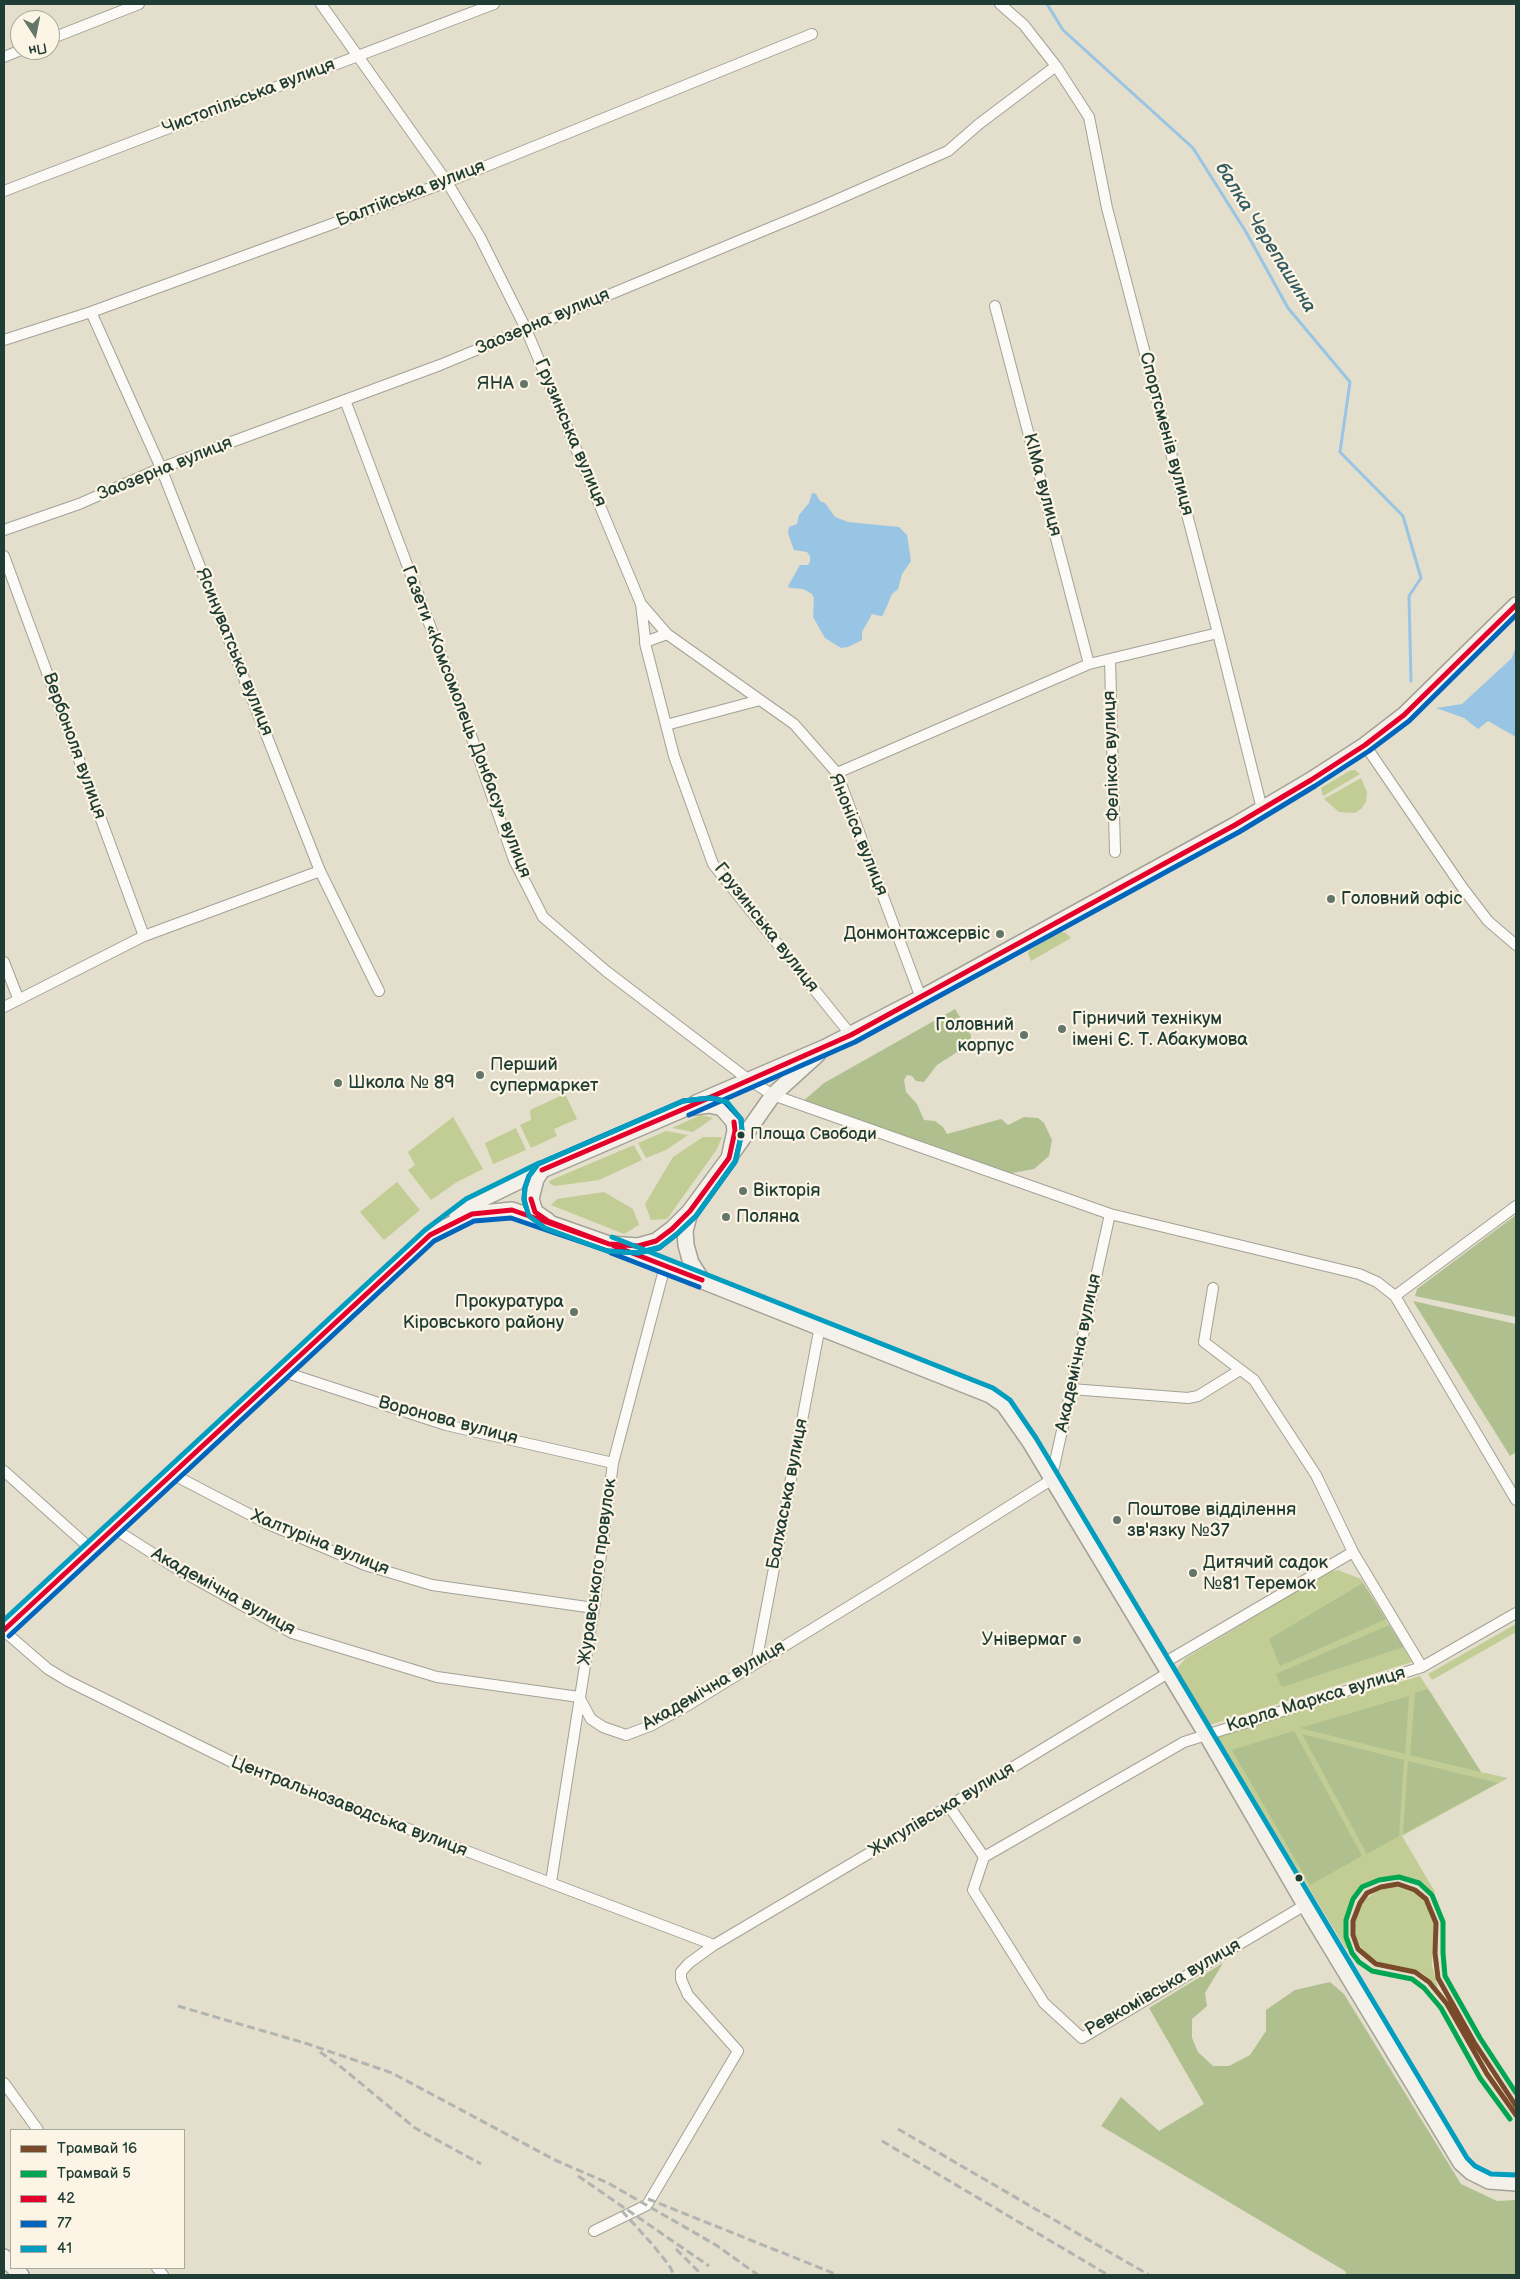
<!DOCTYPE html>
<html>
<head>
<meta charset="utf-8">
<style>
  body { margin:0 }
  #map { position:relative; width:1520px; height:2279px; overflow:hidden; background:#e4decc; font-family:"Balsamiq Sans",sans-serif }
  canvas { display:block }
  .frame { position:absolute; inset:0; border:5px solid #1f3d34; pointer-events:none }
  .legend { position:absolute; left:10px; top:2129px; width:175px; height:140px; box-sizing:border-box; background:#fcf5e5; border:1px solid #a4ab9e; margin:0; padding:6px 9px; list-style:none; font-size:15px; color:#1f3d34 }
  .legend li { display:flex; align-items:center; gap:10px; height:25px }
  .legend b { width:25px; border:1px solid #a4ab9e }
  .north { position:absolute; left:10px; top:10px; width:50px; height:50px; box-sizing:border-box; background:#fcf5e5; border:1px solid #a4ab9e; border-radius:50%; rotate:169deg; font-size:14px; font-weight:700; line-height:20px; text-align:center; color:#1f3d34 }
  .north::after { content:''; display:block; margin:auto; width:18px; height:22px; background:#647569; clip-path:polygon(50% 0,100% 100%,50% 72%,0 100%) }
</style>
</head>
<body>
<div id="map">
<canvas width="1520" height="2279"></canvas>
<div class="frame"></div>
<ul class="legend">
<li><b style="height:6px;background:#7a4b2a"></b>Трамвай 16</li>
<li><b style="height:6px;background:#00a651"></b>Трамвай 5</li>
<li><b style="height:6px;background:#e4002b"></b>42</li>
<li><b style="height:6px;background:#0065bd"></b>77</li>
<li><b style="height:6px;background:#039ebf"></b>41</li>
</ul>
<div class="north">Пн</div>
</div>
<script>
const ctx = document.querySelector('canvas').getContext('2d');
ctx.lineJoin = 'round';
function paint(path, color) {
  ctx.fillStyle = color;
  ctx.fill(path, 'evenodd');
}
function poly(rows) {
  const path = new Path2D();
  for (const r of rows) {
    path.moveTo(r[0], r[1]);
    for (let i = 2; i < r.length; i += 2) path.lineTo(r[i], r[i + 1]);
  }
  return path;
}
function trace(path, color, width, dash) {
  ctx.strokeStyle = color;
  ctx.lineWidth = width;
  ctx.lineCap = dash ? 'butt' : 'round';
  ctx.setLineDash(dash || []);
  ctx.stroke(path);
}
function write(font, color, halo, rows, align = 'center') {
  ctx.font = font + ' "Balsamiq Sans",sans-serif';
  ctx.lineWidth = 4.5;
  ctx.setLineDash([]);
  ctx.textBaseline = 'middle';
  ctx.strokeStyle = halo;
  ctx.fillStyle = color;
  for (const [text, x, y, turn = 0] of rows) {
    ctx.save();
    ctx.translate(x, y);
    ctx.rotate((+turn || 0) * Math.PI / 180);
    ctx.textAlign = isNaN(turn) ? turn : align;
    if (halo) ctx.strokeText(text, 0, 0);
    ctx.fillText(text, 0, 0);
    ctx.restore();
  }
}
paint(poly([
  [1351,770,1355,770,1360,774,1323,796,1321,788],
  [1361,778,1367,792,1366,802,1361,809,1355,813,1339,812,1324,799],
  [1060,932,1066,933,1071,938,1031,961,1028,953,1030,950],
  [565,1094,577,1119,554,1129,557,1136,531,1148,520,1125,531,1120,530,1110],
  [701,1115,713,1118,693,1132,672,1128],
  [453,1117,483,1169,457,1182,431,1200,408,1170,415,1165,408,1152],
  [516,1128,526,1150,493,1164,485,1143],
  [666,1131,688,1135,666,1150,646,1158,638,1143],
  [703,1137,722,1137,717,1149,667,1219,651,1220,645,1204,673,1157],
  [634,1145,642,1160,599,1180,555,1186,550,1184,549,1181],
  [397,1182,420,1210,384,1240,360,1212],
  [604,1192,633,1209,639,1225,624,1234,551,1205,557,1199],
  [1338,1570,1361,1579,1412,1662,1209,1725,1176,1671,1177,1668,1186,1658,1329,1572],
  [1516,1624,1516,1632,1432,1680,1428,1674],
  [1420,1676,1481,1772,1508,1778,1402,1836,1435,1892,1430,1896,1419,1885,1401,1876,1377,1879,1366,1884,1351,1900,1347,1915,1348,1934,1352,1945,1346,1949,1216,1736],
  [1388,1887,1401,1887,1413,1891,1423,1899,1431,1910,1434,1922,1432,1965,1438,1988,1422,1973,1411,1969,1383,1964,1371,1958,1362,1949,1356,1937,1355,1923,1358,1910,1366,1899,1376,1892]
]), '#c1cd94');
paint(poly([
  [955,1009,971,1035,971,1043,937,1065,924,1082,916,1081,912,1076,907,1075,904,1080,906,1092,917,1104,924,1120,935,1121,943,1127,947,1134,1001,1119,1008,1125,1024,1117,1038,1118,1044,1123,1052,1140,1049,1156,1034,1169,1012,1173,989,1168,801,1103,824,1083],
  [1516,1215,1516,1317,1415,1296,1417,1289],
  [1413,1301,1516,1324,1516,1452,1510,1456],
  [1363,1583,1386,1619,1280,1666,1269,1639],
  [1389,1625,1404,1647,1282,1687,1276,1674],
  [1427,1689,1429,1690,1481,1772,1410,1755,1415,1693],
  [1409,1696,1405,1754,1300,1728],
  [1294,1731,1362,1856,1310,1885,1232,1750],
  [1302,1734,1404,1760,1399,1836,1367,1854],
  [1408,1761,1498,1783,1403,1834],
  [1223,1963,1205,1993,1207,2006,1192,2019,1192,2038,1198,2052,1213,2066,1229,2066,1250,2055,1266,2031,1266,2010,1295,1990,1330,1982,1344,1994,1461,2184,1497,2201,1516,2200,1516,2275,1347,2275,1345,2271,1101,2126,1121,2097,1159,2131,1204,2104,1149,2008]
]), '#afbf8e');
paint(poly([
  [812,493,816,494,820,501,825,503,835,517,848,522,899,527,907,535,911,561,902,574,898,589,892,594,883,615,881,616,872,614,862,632,862,640,848,647,841,648,825,638,813,617,814,598,812,594,803,589,790,588,788,586,800,565,808,565,810,562,810,556,807,552,794,550,788,533,789,527,797,524,799,515,809,503],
  [1516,646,1516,737,1488,721,1478,729,1464,718,1436,708,1462,704,1512,658]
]), '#97c5e3');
trace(poly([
  [1047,4,1063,30,1193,148,1246,232,1288,308,1350,382,1340,452,1403,516,1421,578,1409,596,1411,681]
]), '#97c5e3', 3);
const street = poly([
  [321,4,447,182,480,237,526,329,641,604,646,647,674,756,713,864,851,1035],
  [1000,4,1024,25,1056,66,1089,117,1107,208,1218,633,1262,809],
  [50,39,139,4],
  [4,57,21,50],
  [4,191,494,4],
  [995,306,1089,664],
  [91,312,161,468,320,871,379,991],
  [4,340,91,312,447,182,812,34],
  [345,400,466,721,514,860,543,917,606,971,749,1080,773,1095,1110,1214,1359,1274,1377,1282,1395,1296,1516,1500],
  [4,530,79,504,161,468,440,365,818,208,948,151,979,124,1056,66],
  [4,556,144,936],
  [642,605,667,634,794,724,837,773,921,998],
  [646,648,645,642,667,634],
  [1110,659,1115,852],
  [666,725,760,700],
  [1365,745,1462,887,1488,921,1516,945],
  [837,773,1089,664,1218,633],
  [4,962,18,998],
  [4,1007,144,936,320,871],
  [1213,1288,1204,1342,1254,1380,1316,1475,1353,1552,1422,1667],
  [1395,1296,1516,1206],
  [284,1372,446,1425,613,1463],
  [1071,1389,1188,1398,1198,1396,1240,1370],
  [4,1471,91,1549],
  [172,1474,268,1524,365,1565,432,1585,594,1608],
  [113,1528,174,1567,292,1633,437,1677,579,1697,591,1719,603,1727,626,1735,650,1726,690,1704,892,1580,1051,1480,1110,1214],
  [4,1631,48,1669,68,1681,232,1762,714,1945],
  [756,1663,820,1326],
  [1162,1664,1353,1552],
  [949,1806,984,1857,973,1890,1044,2003,1082,2038,1305,1905],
  [984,1857,1184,1742,1422,1667,1516,1613],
  [551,1882,594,1608,613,1463,665,1266],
  [4,2083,38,2130],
  [594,2231,647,2205,738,2051,688,1995,681,1979,681,1972,689,1963,714,1945,949,1806,1168,1673],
  [157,2268,163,2275]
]);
const secondary = poly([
  [696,1103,826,1047,921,998,1235,825,1311,780,1365,745,1404,715,1516,605],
  [733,1152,773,1095,818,1054],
  [690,1212,685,1231,686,1245,691,1263,702,1280],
  [457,1215,470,1205,542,1170],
  [609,1244,990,1395,1004,1405,1030,1442,1206,1734,1305,1905,1461,2163,1471,2172,1489,2181,1516,2183],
  [4,1630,284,1372,430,1235,472,1214,512,1210,609,1244,638,1246,656,1241,672,1229,690,1211,729,1158,735,1131,734,1122,722,1108,710,1105,686,1108,542,1170,536,1179,531,1199,535,1212,548,1221],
  [4,2257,11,2265],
  [14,2268,21,2275]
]);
trace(street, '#a2a297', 12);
trace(secondary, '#a2a297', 18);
trace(street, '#fbfaf7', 10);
trace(secondary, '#f4f1ea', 15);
trace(poly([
  [178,2006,308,2044,392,2073,555,2160,608,2183,716,2245,758,2275],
  [320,2052,341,2067,415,2128,481,2164],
  [898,2129,1149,2275],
  [882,2141,1108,2275],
  [578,2176,709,2266],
  [648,2199,838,2275],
  [622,2211,652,2244,669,2265,674,2275],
  [676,2249,702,2275]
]), '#b2b4b1', 3, [8, 4]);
trace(poly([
  [686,1108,851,1035,1235,825,1311,780,1365,745,1404,715,1516,605],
  [542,1170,686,1108],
  [542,1170,686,1108],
  [531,1199,535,1212,548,1221,609,1244],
  [609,1244,638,1246,656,1241,672,1229,690,1211,729,1158,735,1131,734,1122],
  [614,1246,702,1280],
  [4,1630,430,1235,472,1214,512,1210,609,1244]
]), '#e4002b', 5);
trace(poly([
  [689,1115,855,1042,1239,832,1315,786,1369,751,1409,721,1516,615],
  [611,1253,699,1287],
  [9,1636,434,1241,474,1221,511,1218,608,1251,638,1253,659,1248,677,1234,696,1216,735,1162,742,1132,741,1119,724,1101,710,1098,683,1101,538,1164,529,1176,525,1187,524,1199,526,1207]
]), '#0065bd', 5);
trace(poly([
  [709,1098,683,1101,538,1164,529,1176,525,1188,524,1200,529,1216,545,1228,607,1251,638,1253,660,1247,677,1234,696,1216,736,1160,742,1132,741,1119,727,1102,712,1098],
  [612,1237,993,1388,1010,1400,1036,1438,1467,2158,1475,2166,1491,2174,1516,2175],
  [4,1620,425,1230,466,1199,539,1163]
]), '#039ebf', 5);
trace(poly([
  [1516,2106,1474,2042,1438,1978,1435,1953,1436,1923,1426,1899,1415,1890,1398,1884,1381,1887,1367,1893,1360,1903,1353,1921,1353,1935,1358,1949,1376,1964,1415,1972,1429,1982,1447,2004,1487,2074,1516,2115]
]), '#7a4b2a', 5);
trace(poly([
  [1510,2119,1480,2078,1441,2008,1424,1988,1412,1979,1372,1971,1359,1962,1352,1953,1346,1937,1346,1920,1353,1899,1362,1887,1379,1880,1399,1877,1419,1883,1432,1895,1443,1922,1443,1953,1445,1976,1480,2038,1516,2093]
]), '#00a651', 5);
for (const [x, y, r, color] of [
  [524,384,5,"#647569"],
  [1331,899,5,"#647569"],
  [1000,934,5,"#647569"],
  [1062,1029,5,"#647569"],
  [1024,1035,5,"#647569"],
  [480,1075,5,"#647569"],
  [338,1083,5,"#647569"],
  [741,1135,4.5,"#1f3d34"],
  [743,1191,5,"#647569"],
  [726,1217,5,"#647569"],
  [574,1312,5,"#647569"],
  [1117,1520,5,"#647569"],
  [1193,1573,5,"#647569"],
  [1077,1640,5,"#647569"],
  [1299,1878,4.5,"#1f3d34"]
]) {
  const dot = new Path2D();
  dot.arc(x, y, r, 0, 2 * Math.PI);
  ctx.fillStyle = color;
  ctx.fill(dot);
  trace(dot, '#fcf5e5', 2);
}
write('17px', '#1f3d34', '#fcf5e5', [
  ["Площа Свободи",750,1135]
], 'left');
write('18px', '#1f3d34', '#fcf5e5', [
  ["Чистопільська вулиця",249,97,-21],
  ["Балтійська вулиця",411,194,-21],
  ["Заозерна вулиця",543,322,-23],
  ["Грузинська вулиця",570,433,67],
  ["Спортсменів вулиця",1166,434,75],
  ["Заозерна вулиця",165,469,-22],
  ["КІМа вулиця",1042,485,75],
  ["Ясинуватська вулиця",234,652,68],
  ["Газети «Комсомолець Донбасу» вулиця",466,722,69],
  ["Вербоноля вулиця",74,746,70],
  ["Фелікса вулиця",1112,756,-92],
  ["Яноніса вулиця",858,835,68],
  ["Грузинська вулиця",766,928,52],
  ["Академічна вулиця",1079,1353,-78],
  ["Воронова вулиця",448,1421,15],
  ["Балхаська вулиця",788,1494,-79],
  ["Халтуріна вулиця",320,1543,22],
  ["Журавського провулок",598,1572,-82],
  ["Академічна вулиця",223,1592,29],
  ["Академічна вулиця",714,1686,-30],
  ["Карла Маркса вулиця",1316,1700,-17],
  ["Центральнозаводська вулиця",349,1807,21],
  ["Жигулівська вулиця",942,1810,-31],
  ["Ревкомівська вулиця",1163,1988,-30]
]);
write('18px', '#1f3d34', '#fcf5e5', [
  ["ЯНА",514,384,"right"],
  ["Головний офіс",1341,899],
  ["Донмонтажсервіс",990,934,"right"],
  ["Гірничий технікум",1072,1019],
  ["імені Є. Т. Абакумова",1072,1040],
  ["Головний",1014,1025,"right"],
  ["корпус",1014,1046,"right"],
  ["Перший",490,1065],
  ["супермаркет",490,1086],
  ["Школа № 89",348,1083],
  ["Вікторія",753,1191],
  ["Поляна",736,1217],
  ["Прокуратура",564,1302,"right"],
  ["Кіровського району",564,1323,"right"],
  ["Поштове відділення",1127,1510],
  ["зв'язку №37",1127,1531],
  ["Дитячий садок",1203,1563],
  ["№81 Теремок",1203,1584],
  ["Універмаг",1067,1640,"right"]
], 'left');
write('italic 19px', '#355c62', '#fcf5e5', [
  ["балка Черепашина",1265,238,58]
]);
</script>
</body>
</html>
